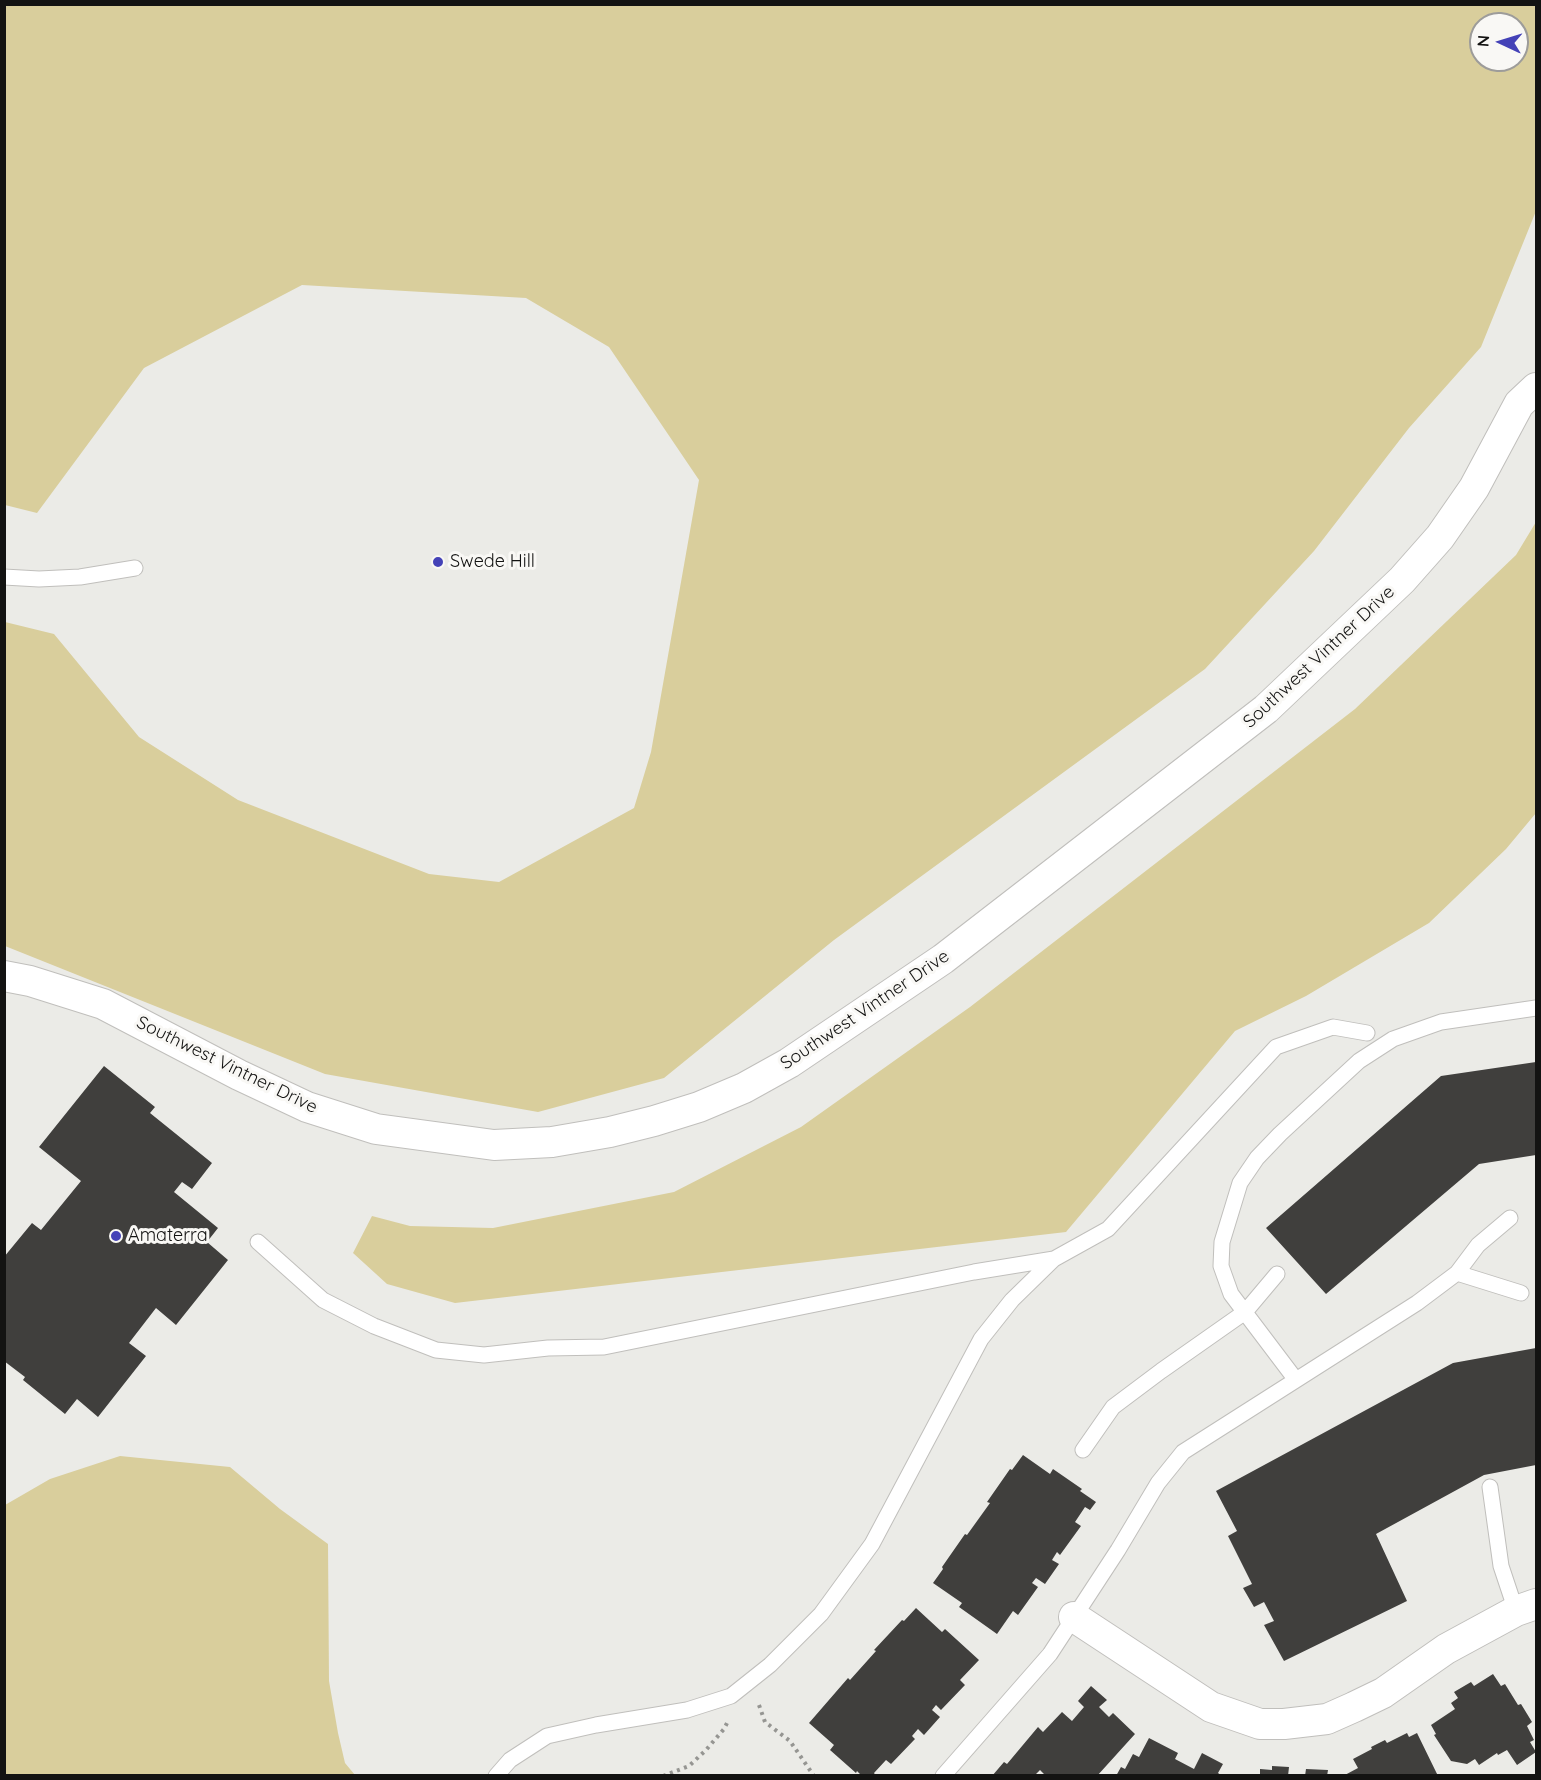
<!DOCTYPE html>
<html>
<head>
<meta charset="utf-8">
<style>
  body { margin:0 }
  #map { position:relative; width:1541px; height:1780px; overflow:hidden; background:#ebebe7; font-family:Quicksand,sans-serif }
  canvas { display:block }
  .frame { position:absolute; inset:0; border:6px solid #131312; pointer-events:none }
  .north { position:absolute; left:1469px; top:12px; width:60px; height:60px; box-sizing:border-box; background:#f9f8f5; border:2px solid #9d9c9a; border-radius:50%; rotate:274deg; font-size:16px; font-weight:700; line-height:24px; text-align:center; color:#131312 }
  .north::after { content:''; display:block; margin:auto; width:21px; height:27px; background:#4442b7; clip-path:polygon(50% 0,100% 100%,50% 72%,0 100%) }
</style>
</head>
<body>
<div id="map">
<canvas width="1541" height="1780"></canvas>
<div class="frame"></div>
<div class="north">N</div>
</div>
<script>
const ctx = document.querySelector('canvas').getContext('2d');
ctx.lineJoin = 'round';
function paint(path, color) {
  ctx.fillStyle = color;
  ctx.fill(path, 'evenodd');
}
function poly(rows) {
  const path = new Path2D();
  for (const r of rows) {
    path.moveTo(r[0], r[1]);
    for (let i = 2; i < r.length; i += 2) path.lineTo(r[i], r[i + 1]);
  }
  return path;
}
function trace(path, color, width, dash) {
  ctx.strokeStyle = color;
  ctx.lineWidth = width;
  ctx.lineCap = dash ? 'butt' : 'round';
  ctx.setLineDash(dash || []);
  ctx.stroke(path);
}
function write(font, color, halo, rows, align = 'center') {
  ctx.font = font + ' Quicksand,sans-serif';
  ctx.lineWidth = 6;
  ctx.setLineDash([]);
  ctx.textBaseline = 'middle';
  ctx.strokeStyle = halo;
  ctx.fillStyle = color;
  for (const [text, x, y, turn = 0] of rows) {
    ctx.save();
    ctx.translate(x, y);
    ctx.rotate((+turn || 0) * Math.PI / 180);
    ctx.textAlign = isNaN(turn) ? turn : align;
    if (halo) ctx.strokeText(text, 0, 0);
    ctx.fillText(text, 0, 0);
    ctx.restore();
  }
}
paint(poly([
  [5,4,1536,5,1536,211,1481,347,1409,428,1314,551,1205,669,834,940,664,1078,538,1112,325,1074,5,946,5,622,54,634,139,737,238,800,429,874,499,882,634,808,651,752,699,480,609,347,526,298,302,285,144,368,37,513,5,505],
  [1481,24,1517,24,1517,60,1481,60],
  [1536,522,1536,813,1506,849,1429,923,1306,996,1235,1031,1066,1232,455,1303,387,1284,353,1253,372,1216,410,1226,493,1228,674,1192,801,1127,970,1007,1355,709,1516,555],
  [120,1456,230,1467,280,1509,328,1544,329,1681,338,1733,345,1763,355,1775,5,1775,5,1505,50,1479]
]), '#d9ce9c');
paint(poly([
  [1536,1062,1536,1155,1479,1164,1326,1294,1266,1228,1441,1076],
  [104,1066,155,1107,150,1113,212,1163,192,1189,182,1182,174,1192,218,1228,207,1242,228,1260,176,1325,156,1308,129,1343,146,1356,98,1417,77,1399,65,1414,23,1380,25,1377,4,1361,4,1257,32,1223,41,1230,81,1181,39,1147],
  [1536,1348,1536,1465,1484,1475,1376,1534,1407,1601,1284,1661,1264,1625,1274,1621,1264,1602,1254,1607,1243,1588,1252,1584,1228,1536,1237,1531,1216,1491,1453,1363],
  [1023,1455,1050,1474,1053,1469,1082,1489,1080,1491,1096,1502,1090,1510,1085,1507,1075,1522,1081,1526,1060,1555,1057,1552,1052,1560,1059,1564,1045,1584,1036,1578,1032,1583,1038,1587,1018,1615,1013,1611,997,1634,959,1607,962,1603,933,1583,943,1569,942,1567,965,1534,967,1535,990,1503,987,1502,1010,1469,1012,1470],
  [916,1608,942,1632,945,1629,979,1660,960,1680,965,1685,941,1710,936,1705,932,1710,940,1717,924,1735,918,1729,912,1736,915,1739,891,1764,886,1760,874,1773,876,1776,862,1776,857,1771,856,1773,830,1750,834,1745,809,1723,848,1678,850,1680,876,1651,874,1650,902,1620,904,1621],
  [1493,1674,1501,1686,1505,1684,1518,1705,1521,1704,1532,1722,1527,1726,1534,1740,1530,1742,1536,1752,1517,1765,1507,1750,1498,1755,1497,1753,1479,1765,1475,1759,1467,1764,1451,1761,1434,1735,1436,1734,1431,1725,1455,1709,1451,1703,1458,1698,1454,1692,1471,1682,1474,1686],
  [1091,1686,1107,1700,1099,1707,1109,1717,1113,1713,1135,1734,1097,1776,1046,1776,1040,1770,1034,1776,992,1776,1004,1762,1007,1764,1038,1727,1043,1732,1062,1712,1072,1721,1084,1707,1078,1701],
  [1407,1733,1409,1737,1417,1733,1438,1776,1343,1776,1358,1768,1353,1759,1372,1749,1371,1747,1385,1740,1387,1743],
  [1149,1738,1178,1753,1175,1759,1194,1769,1202,1753,1223,1764,1218,1773,1222,1776,1116,1776,1121,1767,1125,1769,1133,1754,1139,1757],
  [1272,1766,1289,1767,1288,1776,1260,1776,1260,1769,1272,1770],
  [1306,1769,1328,1770,1327,1776,1305,1776]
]), '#403f3d');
const lane = poly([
  [4,577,39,579,80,577,135,568],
  [258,1242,323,1300,374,1326,436,1350,484,1355,548,1348,604,1347,974,1272,1054,1259,1108,1229,1276,1047,1333,1027,1367,1033],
  [1457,1273,1521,1293],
  [1296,1380,1231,1294,1221,1266,1222,1242,1240,1183,1257,1158,1280,1134,1359,1061,1393,1039,1441,1022,1536,1008],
  [1083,1450,1113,1407,1161,1371,1245,1312,1277,1274],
  [1490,1487,1501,1566,1516,1611],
  [496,1776,510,1760,547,1736,596,1725,687,1710,731,1696,770,1665,821,1614,872,1544,981,1339,1012,1300,1054,1259],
  [943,1776,1050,1654,1118,1550,1158,1483,1183,1452,1417,1303,1457,1273,1478,1245,1510,1218]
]);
const street = poly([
  [4,976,30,981,103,1004,239,1075,307,1107,376,1129,494,1145,552,1142,610,1132,654,1121,699,1107,744,1088,789,1063,943,959,1266,709,1402,580,1440,537,1474,488,1519,404,1536,388],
  [1074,1617,1211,1707,1260,1724,1284,1724,1327,1719,1354,1707,1383,1693,1446,1649,1516,1611,1536,1604]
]);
trace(lane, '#c0bfbc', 17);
trace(street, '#c0bfbc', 32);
trace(poly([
  [759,1705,765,1722,790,1741,814,1776],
  [663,1776,689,1766,706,1750,724,1729,727,1723]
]), '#959592', 4, [3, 4.5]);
trace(lane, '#fff', 15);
trace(street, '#fff', 30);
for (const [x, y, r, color] of [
  [438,562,6,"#4442b7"],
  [116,1236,6,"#4442b7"]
]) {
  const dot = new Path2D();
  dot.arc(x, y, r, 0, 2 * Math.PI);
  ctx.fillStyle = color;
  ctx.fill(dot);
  trace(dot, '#f9f8f5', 2);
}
write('18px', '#131312', '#f9f8f5', [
  ["Swede Hill",450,562],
  ["Amaterra",128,1236]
], 'left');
write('18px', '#131312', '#f9f8f5', [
  ["Southwest Vintner Drive",1319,657,-43],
  ["Southwest Vintner Drive",865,1010,-34],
  ["Southwest Vintner Drive",227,1065,26]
]);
</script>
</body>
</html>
